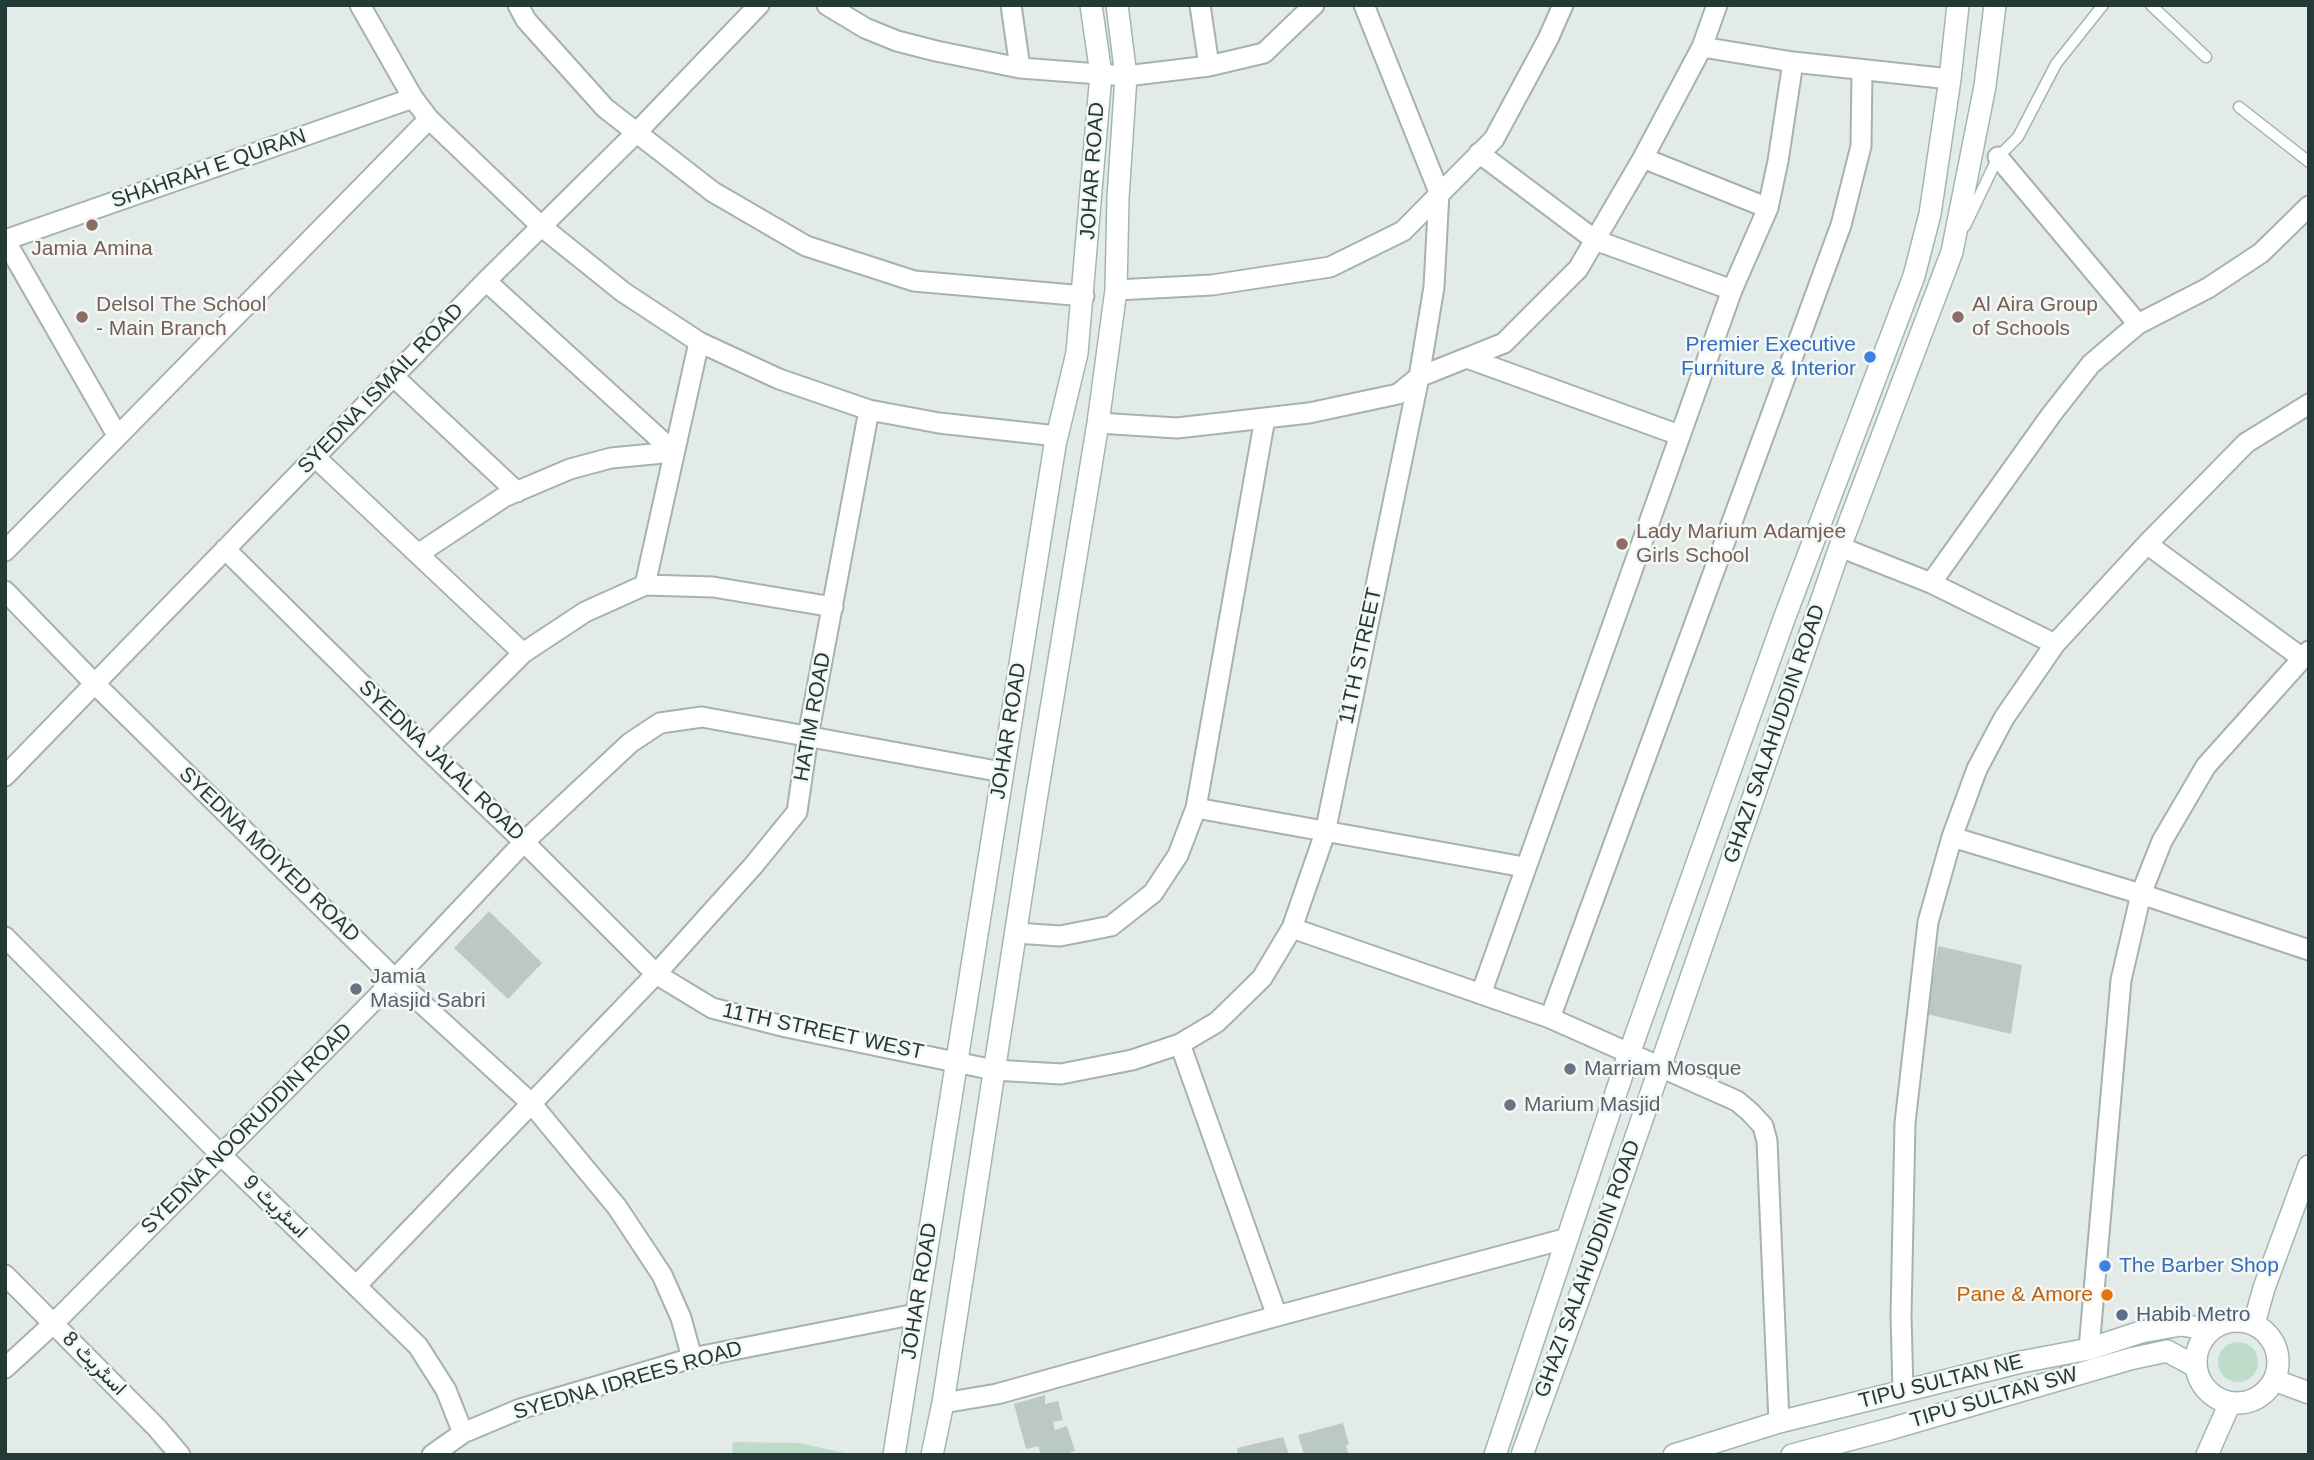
<!DOCTYPE html>
<html>
<head>
<meta charset="utf-8">
<style>
  body { margin:0 }
  #map { position:relative; width:2314px; height:1460px; overflow:hidden; background:#e3ebe8; font-family:Arial,sans-serif }
  canvas { display:block }
  .frame { position:absolute; inset:0; border:7px solid #243a37; pointer-events:none }
</style>
</head>
<body>
<div id="map">
<canvas width="2314" height="1460"></canvas>
<div class="frame"></div>
</div>
<script>
const ctx = document.querySelector('canvas').getContext('2d');
ctx.lineJoin = 'round';
function paint(path, color) {
  ctx.fillStyle = color;
  ctx.fill(path, 'evenodd');
}
function poly(rows) {
  const path = new Path2D();
  for (const r of rows) {
    if (r.length === 3) {
      path.moveTo(r[0] + r[2], r[1]);
      path.arc(r[0], r[1], r[2], 0, 2 * Math.PI);
      continue;
    }
    path.moveTo(r[0], r[1]);
    for (let i = 2; i < r.length; i += 2) path.lineTo(r[i], r[i + 1]);
  }
  return path;
}
function trace(path, color, width, dash) {
  ctx.strokeStyle = color;
  ctx.lineWidth = width;
  ctx.lineCap = dash ? 'butt' : 'round';
  ctx.setLineDash(dash || []);
  ctx.stroke(path);
}
function write(font, color, halo, rows, align = 'center') {
  ctx.font = font + ' Arial,Vazirmatn,sans-serif';
  ctx.lineWidth = 5;
  ctx.setLineDash([]);
  ctx.textBaseline = 'middle';
  ctx.strokeStyle = halo;
  ctx.fillStyle = color;
  for (const [text, x, y, turn = 0] of rows) {
    ctx.save();
    ctx.translate(x, y);
    ctx.rotate((+turn || 0) * Math.PI / 180);
    ctx.textAlign = isNaN(turn) ? turn : align;
    if (halo) ctx.strokeText(text, 0, 0);
    ctx.fillText(text, 0, 0);
    ctx.restore();
  }
}
paint(poly([
  [2238,1362,20],
  [733,1442,800,1443,853,1455,732,1455]
]), '#bedac8');
paint(poly([
  [489,911,542,963,508,999,454,948],
  [1938,946,2022,965,2011,1034,1927,1014],
  [1045,1395,1045,1404,1058,1401,1063,1420,1053,1422,1055,1430,1067,1426,1075,1451,1070,1452,1071,1455,1041,1455,1038,1446,1026,1449,1014,1404],
  [1343,1423,1349,1444,1346,1446,1349,1455,1304,1455,1298,1435],
  [1283,1437,1289,1455,1238,1455,1237,1448]
]), '#bbc8c4');
const lane = poly([
  [2151,5,2206,57],
  [2239,107,2309,162],
  [1965,226,1998,157,2018,137,2056,64,2103,5]
]);
const street = poly([
  [360,5,413,98,429,119,542,227,623,292,699,342,779,379,869,410,939,423,1057,436],
  [518,5,526,20,605,108,713,192,806,246,914,281,1084,296],
  [827,5,865,28,897,41,936,51,1020,68,1126,76,1209,66,1264,53,1314,5],
  [1011,5,1020,68],
  [1200,5,1209,66],
  [1702,47,1793,62,1950,79],
  [1479,153,1595,240,1732,290],
  [1998,157,2138,324],
  [1643,158,1768,208],
  [5,240,413,98],
  [5,240,117,435],
  [486,281,674,452],
  [1116,290,1212,285,1330,267,1403,231,1494,139,1548,39,1563,5],
  [1467,358,1679,435],
  [394,377,517,492],
  [1098,423,1177,428,1309,413,1398,394,1419,377,1504,343,1578,269,1643,158,1702,47,1717,5],
  [315,457,523,653],
  [2147,544,2302,658],
  [1840,547,1931,583,2055,644],
  [225,549,427,749,524,842,656,974,712,1008,786,1027,994,1070,1061,1074,1132,1060,1180,1044,1217,1022,1262,978,1292,928,1325,833,1419,377,1434,287,1439,192,1364,5],
  [5,551,429,119],
  [418,554,504,497,570,469,611,458,674,452],
  [1931,583,2051,415,2091,364,2138,324,2208,288,2261,253,2309,206],
  [645,585,699,342],
  [5,591,96,685,395,979,531,1103,617,1207,662,1275,681,1318,692,1358],
  [427,749,523,653,585,612,645,585,713,587,833,607],
  [5,776,486,281,637,132,759,5],
  [1196,808,1524,867],
  [1952,837,2141,894,2309,950],
  [1292,928,1550,1018,1737,1101,1750,1112,1763,1126,1767,1141,1779,1422],
  [1016,933,1060,936,1111,926,1153,893,1178,855,1196,808,1265,418],
  [5,937,221,1155,418,1346,446,1390,463,1433],
  [1481,994,1732,290,1768,208,1778,161,1793,62],
  [1550,1018,1841,225,1861,146,1862,71],
  [1180,1044,1277,1316],
  [5,1275,157,1428,180,1455],
  [356,1286,656,974,753,866,797,812,808,736,869,410],
  [2089,1349,2121,980,2141,894,2162,841,2206,766,2309,651],
  [5,1368,53,1324,221,1155,395,979,524,842,630,743,660,723,702,717,1002,772],
  [1903,1391,1901,1316,1905,1123,1928,922,1952,837,1977,769,2004,718,2055,644,2147,544,2246,443,2309,404],
  [943,1403,997,1394,1277,1316,1568,1238],
  [432,1455,463,1433,520,1409,692,1358,916,1314]
]);
const secondary = poly([
  [2237,1362,41],
  [2254,1324,2264,1288,2309,1166],
  [2274,1380,2309,1393],
  [894,1455,1055,445,1077,353,1101,74,1091,5],
  [932,1455,943,1403,1036,800,1098,423,1116,290,1118,198,1126,76,1117,5],
  [1495,1455,1629,1054,1784,619,1914,276,1930,214,1950,79,1958,5],
  [1522,1455,1603,1232,1840,547,1952,252,1985,86,1995,5],
  [1674,1455,1779,1422,2021,1362,2089,1349,2141,1332,2181,1325,2211,1330],
  [1792,1455,1890,1429,2130,1359,2167,1351,2195,1366],
  [2207,1455,2230,1403]
]);
trace(lane, '#a6b2af', 13);
trace(street, '#a6b2af', 23);
trace(secondary, '#a2b6b1', 24);
trace(lane, '#fff', 10);
trace(street, '#fff', 19);
trace(secondary, '#fff', 21);
for (const [x, y, r, color] of [
  [92,225,7,"#8d6e63"],
  [82,317,7,"#8d6e63"],
  [1958,317,7,"#8d6e63"],
  [1870,357,7,"#3f7fe0"],
  [1622,544,7,"#8d6e63"],
  [356,989,7,"#6b7280"],
  [1570,1069,7,"#6b7280"],
  [1510,1105,7,"#6b7280"],
  [2105,1266,7,"#3f7fe0"],
  [2107,1295,7,"#e8710a"],
  [2122,1315,7,"#5c6f8a"]
]) {
  const dot = new Path2D();
  dot.arc(x, y, r, 0, 2 * Math.PI);
  ctx.fillStyle = color;
  ctx.fill(dot);
  trace(dot, '#f3f8f6', 2.5);
}
write('21px', '#243a37', '#f3f8f6', [
  ["SHAHRAH E QURAN",209,169,-19],
  ["JOHAR ROAD",1093,171,-86],
  ["SYEDNA ISMAIL ROAD",381,389,-46],
  ["11TH STREET",1361,656,-78],
  ["HATIM ROAD",813,717,-80],
  ["JOHAR ROAD",1009,731,-81],
  ["GHAZI SALAHUDDIN ROAD",1775,734,-71],
  ["SYEDNA JALAL ROAD",441,761,44],
  ["SYEDNA MOIYED ROAD",269,855,44],
  ["11TH STREET WEST",823,1032,12],
  ["SYEDNA NOORUDDIN ROAD",247,1129,-45],
  ["اسٹریٹ 9",275,1207,44],
  ["GHAZI SALAHUDDIN ROAD",1588,1269,-70],
  ["JOHAR ROAD",920,1291,-81],
  ["اسٹریٹ 8",94,1364,45],
  ["SYEDNA IDREES ROAD",628,1381,-16],
  ["TIPU SULTAN NE",1941,1382,-14],
  ["TIPU SULTAN SW",1994,1398,-16]
]);
write('21px', '#785e54', '#f3f8f6', [
  ["Jamia Amina",92,249,"center"],
  ["Delsol The School",96,305],
  ["- Main Branch",96,329],
  ["Al Aira Group",1972,305],
  ["of Schools",1972,329],
  ["Lady Marium Adamjee",1636,532],
  ["Girls School",1636,556]
], 'left');
write('21px', '#366cbe', '#f3f8f6', [
  ["Premier Executive",1856,345],
  ["Furniture & Interior",1856,369],
  ["The Barber Shop",2119,1266,"left"]
], 'right');
write('21px', '#5b616d', '#f3f8f6', [
  ["Jamia",370,977],
  ["Masjid Sabri",370,1001],
  ["Marriam Mosque",1584,1069],
  ["Marium Masjid",1524,1105]
], 'left');
write('21px', '#c56008', '#f3f8f6', [
  ["Pane & Amore",2093,1295]
], 'right');
write('21px', '#4e5e75', '#f3f8f6', [
  ["Habib Metro",2136,1315]
], 'left');
</script>
</body>
</html>
